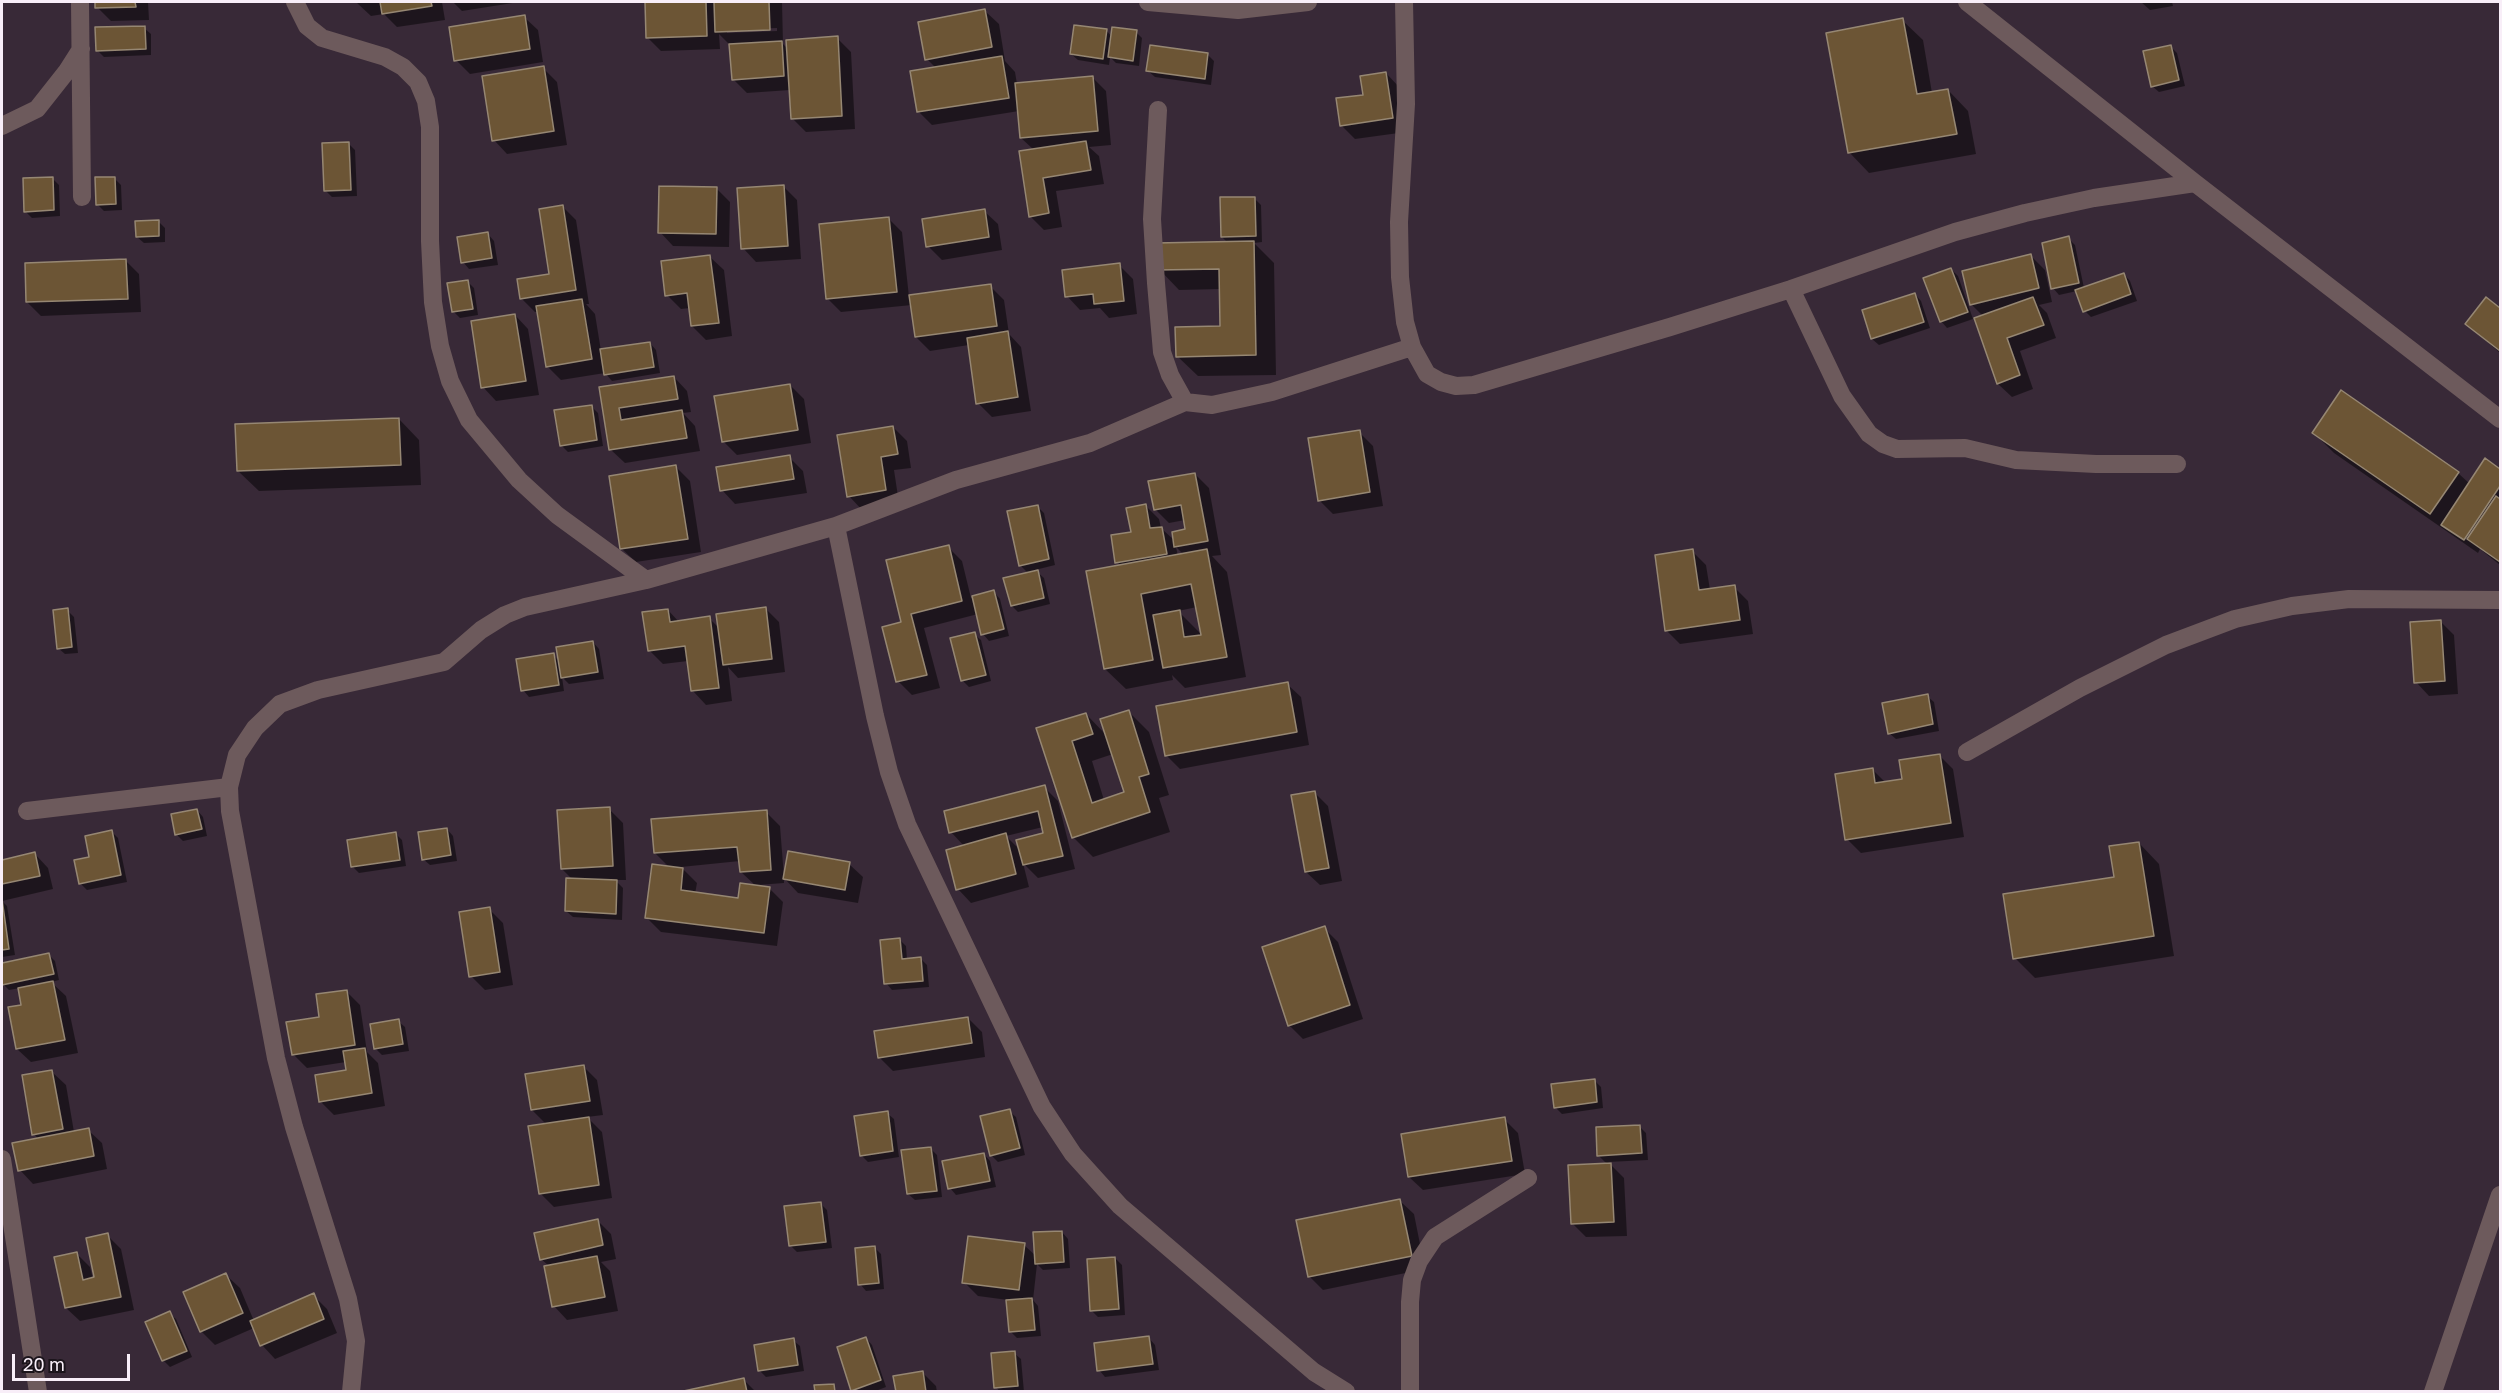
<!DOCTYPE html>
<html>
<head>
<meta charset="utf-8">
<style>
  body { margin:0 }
  #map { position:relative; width:2502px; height:1393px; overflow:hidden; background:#382937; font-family:"Golos Text",sans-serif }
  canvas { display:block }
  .frame { position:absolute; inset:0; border:3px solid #f8eef8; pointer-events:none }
  .scale { position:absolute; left:12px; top:1354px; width:118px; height:27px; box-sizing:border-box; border:3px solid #f8eef8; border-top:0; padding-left:8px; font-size:18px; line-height:21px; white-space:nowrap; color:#f8eef8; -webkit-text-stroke:4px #1b141b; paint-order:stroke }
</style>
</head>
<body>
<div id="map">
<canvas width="2502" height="1393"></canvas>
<div class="frame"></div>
<div class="scale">20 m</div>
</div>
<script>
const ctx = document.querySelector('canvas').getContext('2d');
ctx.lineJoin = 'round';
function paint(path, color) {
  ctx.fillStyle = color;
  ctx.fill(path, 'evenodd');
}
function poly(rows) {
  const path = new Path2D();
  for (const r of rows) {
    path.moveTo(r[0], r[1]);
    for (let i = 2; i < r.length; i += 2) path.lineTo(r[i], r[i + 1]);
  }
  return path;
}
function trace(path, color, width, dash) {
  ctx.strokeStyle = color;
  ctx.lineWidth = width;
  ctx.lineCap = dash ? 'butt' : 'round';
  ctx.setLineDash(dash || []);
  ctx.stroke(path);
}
paint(poly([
  [97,2,148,2,149,20,111,21,97,7],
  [453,2,519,2,462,11],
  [646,2,782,2,783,44,788,49,837,38,851,52,855,129,806,132,792,118,790,90,747,93,733,79,731,46,719,34,720,49,661,51,647,37],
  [777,28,777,31,727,33,727,30],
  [2141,2,2172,2,2173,6,2150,10],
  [357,3,442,2,445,20,397,27,384,14,371,16],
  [985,11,999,24,1005,61,1015,72,1017,84,1092,77,1106,91,1111,145,1089,147,1099,156,1104,184,1056,191,1062,227,1044,230,1030,216,1034,150,1021,138,1019,111,932,125,918,111,936,68,927,59],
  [524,17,538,30,543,62,470,74,456,60],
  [1902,20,1923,40,1932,93,1948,90,1968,111,1976,154,1869,173,1849,152],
  [144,28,151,34,151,55,104,57,97,50],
  [1106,30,1112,37,1136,32,1142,38,1139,66,1116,63,1110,57,1109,65,1078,60,1071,54],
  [2171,47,2177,53,2185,86,2159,92,2152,86],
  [1207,54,1214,61,1211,85,1155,77,1148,71],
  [543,68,557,82,567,145,507,154,494,140],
  [1386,73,1399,87,1406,132,1355,139,1341,125],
  [349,144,355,150,357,196,332,197,325,190],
  [52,178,59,185,60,216,32,218,25,211],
  [114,178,121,185,122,210,104,211,97,204],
  [783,186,797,200,801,259,756,262,743,248],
  [716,188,730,202,729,247,673,246,660,232],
  [1254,198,1261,205,1262,242,1254,243,1274,263,1276,375,1198,376,1177,356,1222,328,1221,289,1179,290,1159,269,1228,243,1222,237],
  [562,206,576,220,589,304,586,304,595,314,601,351,650,343,656,350,660,373,612,381,605,373,561,380,547,366,539,312,535,312,521,298,551,275],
  [984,211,998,224,1002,250,942,260,928,246],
  [888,218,902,232,909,297,990,286,1004,300,1009,334,1021,347,1031,411,992,417,978,403,969,345,930,351,916,337,912,305,841,312,827,298],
  [158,221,165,228,165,242,144,243,137,237],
  [488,234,494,241,498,265,469,269,463,262],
  [2068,238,2075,245,2084,288,2124,274,2130,281,2137,301,2091,317,2085,311,2077,291,2059,295,2053,288],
  [2031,256,2045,270,2052,302,2039,305,2047,313,2056,338,2020,351,2033,389,2012,397,1998,384,1976,319,1984,317,1971,304],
  [710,257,724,270,732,336,706,340,692,326,690,308,681,309,667,295],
  [125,260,139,274,141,312,41,316,27,302],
  [1119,265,1133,279,1137,314,1109,318,1100,308,1080,310,1067,296],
  [1951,269,1958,276,1973,319,1947,328,1941,321],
  [468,282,474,288,478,315,460,318,453,311],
  [1915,294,1921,301,1930,328,1879,345,1872,339],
  [2486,299,2500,310,2500,353,2467,324],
  [515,315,528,329,539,395,496,401,483,387],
  [674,377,687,391,691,412,683,413,695,426,700,451,625,463,611,450,601,389],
  [790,385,804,399,811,443,737,455,723,441],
  [2341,392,2458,473,2470,484,2485,461,2500,471,2500,565,2480,549,2478,553,2334,453,2314,433],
  [591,406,598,413,603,446,568,452,561,445],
  [399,419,419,440,421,485,259,491,238,471],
  [893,427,907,441,911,468,894,470,899,503,862,510,849,496],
  [1359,432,1373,446,1383,506,1333,514,1319,500],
  [789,457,803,471,807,493,735,504,722,490],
  [676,467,690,481,701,552,636,562,622,549],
  [1195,474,1209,488,1221,555,1212,556,1227,572,1246,677,1185,688,1172,675,1173,680,1126,689,1105,669,1121,566,1117,562,1146,506,1159,519,1161,528,1175,541,1187,530,1185,520,1169,523,1155,509],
  [1176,547,1184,555,1178,556],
  [1197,607,1202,635,1178,611],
  [1038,507,1044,513,1055,565,1035,570,1044,578,1050,604,1018,612,1012,606,1029,574,1020,565],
  [948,547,962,561,971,598,994,592,1000,599,1009,636,989,641,983,634,978,614,924,628,940,688,912,695,898,681,903,623],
  [1692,551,1706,565,1710,590,1734,587,1748,601,1753,634,1680,644,1666,630],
  [765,608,779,622,785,672,738,678,728,667,732,701,706,705,693,691,688,661,663,664,649,650,668,610,679,622,709,618,720,629],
  [67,610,74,617,78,653,65,654,58,648],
  [2441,622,2454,635,2458,694,2429,696,2416,682],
  [974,634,981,640,991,681,969,687,962,680],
  [593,642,599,649,604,679,569,684,562,677,564,691,529,697,523,690,553,655,560,662],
  [1287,684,1301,697,1309,745,1180,769,1166,755],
  [1927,696,1934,702,1939,731,1896,739,1889,733],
  [1128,711,1149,732,1169,795,1159,798,1170,832,1093,857,1073,837,1038,729,1086,714,1107,736],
  [1113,754,1126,793,1104,800,1092,761],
  [1939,755,1953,769,1964,837,1861,853,1847,839,1872,769,1886,783,1903,780],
  [1044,787,1058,801,1075,869,1038,878,1023,863,1029,887,971,903,958,889,964,846,951,832],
  [1043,827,1045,834,1021,851,1006,836],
  [1315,793,1328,806,1342,881,1320,885,1306,872],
  [609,809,623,823,626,880,615,880,623,888,622,920,573,917,566,911,573,880,562,869],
  [197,810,203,817,207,836,183,841,176,834],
  [766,812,780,826,784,877,849,864,863,877,858,903,798,893,784,878,784,883,758,885,769,888,783,902,777,946,661,932,647,918,670,868,655,853],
  [740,861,741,872,756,886,740,899,695,894,697,883,683,869,671,868],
  [447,829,453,836,457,861,430,865,423,859],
  [112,832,118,838,127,882,87,890,80,883,90,858],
  [395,833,402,840,406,866,359,873,353,867],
  [2139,843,2159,864,2174,956,2035,978,2015,958,2116,878],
  [35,854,48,868,53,889,2,901,7,906,15,955,2,957,2,862],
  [489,909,503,923,513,985,485,990,471,976],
  [1324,928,1338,942,1363,1019,1303,1039,1289,1025],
  [899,939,906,946,907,960,921,959,927,965,929,987,892,990,886,983],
  [49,955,55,961,59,980,51,982,66,996,78,1053,31,1062,17,1049,23,1006,20,988,9,990,3,984,2,965],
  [346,991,360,1005,367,1052,378,1063,385,1106,334,1115,320,1101,347,1071,346,1062,307,1068,293,1054,321,1018],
  [968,1018,982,1032,985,1057,893,1071,879,1057],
  [398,1021,405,1027,409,1051,382,1055,375,1048],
  [583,1066,597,1080,603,1115,587,1117,602,1132,612,1198,554,1207,540,1193,547,1125,532,1110],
  [52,1072,66,1085,74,1132,88,1130,102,1143,107,1169,33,1184,20,1170,39,1140,34,1134],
  [1594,1080,1601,1087,1603,1108,1562,1114,1555,1107],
  [1009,1111,1016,1117,1025,1155,998,1162,991,1155],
  [887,1113,894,1119,899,1157,868,1162,861,1155],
  [1504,1119,1518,1133,1525,1174,1423,1190,1409,1177],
  [1640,1127,1646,1133,1648,1160,1608,1162,1624,1178,1627,1236,1586,1237,1572,1223,1608,1165,1598,1155],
  [930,1148,937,1155,942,1197,915,1200,908,1194],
  [984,1154,990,1161,996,1187,956,1195,950,1188],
  [1400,1201,1414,1214,1425,1269,1323,1290,1309,1276],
  [820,1203,827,1210,832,1248,797,1252,790,1245],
  [597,1220,611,1234,616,1259,601,1262,610,1271,618,1311,567,1320,554,1306,549,1266,541,1259],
  [1062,1232,1068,1239,1070,1268,1043,1270,1037,1264,1033,1300,1038,1306,1041,1336,1017,1338,1010,1331,1008,1300,978,1296,964,1282,1024,1245,1036,1256],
  [107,1235,121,1249,134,1310,80,1321,66,1308,77,1254,90,1267,93,1279,96,1278],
  [874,1247,881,1254,884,1289,866,1291,860,1284],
  [1115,1258,1122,1265,1125,1315,1098,1317,1091,1310],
  [226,1275,240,1288,254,1321,313,1295,327,1309,337,1333,275,1359,262,1345,254,1328,215,1345,201,1331],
  [169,1313,176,1319,192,1357,170,1367,163,1360],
  [866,1338,872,1345,886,1387,873,1392,854,1392],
  [1149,1338,1155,1345,1159,1370,1105,1377,1099,1370],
  [793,1340,800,1346,804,1371,766,1377,759,1370],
  [1014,1353,1021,1359,1024,1392,1000,1392,996,1387],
  [922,1372,936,1386,937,1392,897,1392],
  [744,1380,756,1392,687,1392]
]), '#0007');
const building = poly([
  [95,2,135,2,136,7,95,8,95,2],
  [380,2,431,2,432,6,382,14,380,2],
  [645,2,706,2,707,36,646,38,645,2],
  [714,2,769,2,770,30,715,32,714,2],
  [985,9,992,47,925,60,918,22,985,9],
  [525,15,530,49,454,61,449,27,525,15],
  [1903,18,1917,94,1948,89,1957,134,1848,153,1826,33,1903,18],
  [1074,25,1107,29,1103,59,1070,54,1074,25],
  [145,26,146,49,96,51,95,27,145,26],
  [1112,27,1137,30,1133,61,1108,57,1112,27],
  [838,36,842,116,791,119,786,40,838,36],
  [782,41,784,76,732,80,729,44,782,41],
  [1150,45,1208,53,1205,79,1146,71,1150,45],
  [2171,45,2179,80,2151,87,2143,51,2171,45],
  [1002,56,1009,98,917,112,910,71,1002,56],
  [544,66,554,131,492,141,482,76,544,66],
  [1386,72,1393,118,1340,126,1336,98,1363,95,1360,76,1386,72],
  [1093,76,1098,131,1020,138,1015,83,1093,76],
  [1086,141,1091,170,1043,178,1049,213,1029,217,1019,151,1086,141],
  [349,142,351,190,324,191,322,143,349,142],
  [53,177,54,210,24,212,23,178,53,177],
  [95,177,115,177,116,204,96,205,95,177],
  [784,185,788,246,741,249,737,188,784,185],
  [659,186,717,187,716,234,658,233,659,186],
  [1220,197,1255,197,1256,236,1221,237,1220,197],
  [563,205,576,290,520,299,517,279,549,274,539,209,563,205],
  [985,209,989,237,926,247,922,219,985,209],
  [889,217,897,292,826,299,819,224,889,217],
  [159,220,159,236,136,237,135,221,159,220],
  [488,232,492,258,461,263,457,237,488,232],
  [2069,236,2079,283,2051,289,2042,243,2069,236],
  [1254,241,1256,355,1176,357,1175,327,1220,326,1219,269,1157,270,1156,243,1254,241],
  [2031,254,2039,288,1970,305,1962,271,2031,254],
  [710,255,719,323,691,326,687,293,665,296,661,261,710,255],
  [126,259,128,299,26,302,25,263,126,259],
  [1120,263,1124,301,1094,304,1093,294,1065,297,1062,270,1120,263],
  [1951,268,1968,312,1940,322,1923,278,1951,268],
  [2124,273,2131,294,2083,312,2075,290,2124,273],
  [468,280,473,309,452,312,447,283,468,280],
  [991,284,997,326,915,337,909,295,991,284],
  [1915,293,1924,322,1871,339,1862,310,1915,293],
  [2033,297,2044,325,2007,338,2020,375,1997,384,1974,318,2033,297],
  [2486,297,2500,308,2500,351,2465,324,2486,297],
  [582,299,592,359,546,367,536,306,582,299],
  [515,314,526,381,481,388,471,321,515,314],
  [1008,331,1018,397,976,404,967,338,1008,331],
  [650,342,654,367,604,375,600,349,650,342],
  [674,376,678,399,619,408,621,420,682,410,687,438,609,450,599,387,674,376],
  [790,384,798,430,722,442,714,396,790,384],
  [2341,390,2459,472,2430,514,2312,433,2341,390],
  [592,405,597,440,560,446,554,410,592,405],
  [399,418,401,465,237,471,235,424,399,418],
  [893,426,898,454,881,457,886,490,847,497,837,435,893,426],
  [1360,430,1370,492,1318,501,1308,438,1360,430],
  [790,455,794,479,720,491,716,467,790,455],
  [2485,458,2500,469,2500,486,2464,540,2441,525,2485,458],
  [676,465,688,539,620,549,609,476,676,465],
  [1195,473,1208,541,1174,547,1172,532,1185,529,1181,505,1154,510,1148,481,1195,473],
  [2496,496,2500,499,2500,562,2467,539,2496,496],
  [1146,504,1150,528,1162,527,1167,554,1115,563,1111,535,1131,532,1126,508,1146,504],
  [1038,505,1049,559,1019,566,1007,511,1038,505],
  [949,545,962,601,911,614,927,675,896,682,882,627,901,622,886,560,949,545],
  [1207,549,1227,657,1163,668,1153,615,1180,610,1184,637,1201,635,1191,584,1141,594,1153,660,1104,669,1086,571,1207,549],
  [1693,549,1699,590,1735,585,1740,620,1665,631,1655,555,1693,549],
  [1038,570,1044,598,1011,606,1003,578,1038,570],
  [994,590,1004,629,981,635,972,596,994,590],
  [766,607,772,659,723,665,716,614,766,607],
  [68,608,72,647,57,649,53,610,68,608],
  [668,609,670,622,710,616,719,688,691,691,685,646,648,651,642,612,668,609],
  [2441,620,2445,681,2414,683,2410,622,2441,620],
  [975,632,986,675,961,681,950,638,975,632],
  [593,641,598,672,561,678,556,647,593,641],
  [554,653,559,685,521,691,516,659,554,653],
  [1288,682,1297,732,1165,756,1156,706,1288,682],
  [1928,694,1933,724,1888,734,1882,703,1928,694],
  [1129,710,1149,774,1139,777,1150,812,1072,838,1036,728,1086,713,1093,734,1072,741,1092,803,1124,792,1100,719,1129,710],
  [1940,754,1951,823,1845,840,1835,774,1873,768,1875,783,1902,779,1899,760,1940,754],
  [1045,785,1063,856,1023,865,1016,840,1043,833,1038,811,949,833,944,811,1045,785],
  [1315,791,1329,868,1305,872,1291,795,1315,791],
  [610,807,613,866,561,869,557,810,610,807],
  [197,809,202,829,175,835,171,814,197,809],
  [767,810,771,870,740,872,737,847,654,853,651,819,767,810],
  [447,828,451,855,422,860,418,832,447,828],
  [112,830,121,875,79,884,74,860,89,857,85,836,112,830],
  [396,832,400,860,351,867,347,840,396,832],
  [1006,833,1016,874,956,890,946,850,1006,833],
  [2139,842,2154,936,2013,959,2003,894,2114,877,2109,846,2139,842],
  [788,851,850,862,845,890,783,879,788,851],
  [35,852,40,876,2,884,2,860,35,852],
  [652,864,683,868,681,890,738,898,740,883,770,887,764,933,645,918,652,864],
  [566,878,617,880,616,914,565,911,566,878],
  [2,899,9,949,2,950,2,899],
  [490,907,500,972,469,977,459,912,490,907],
  [1325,926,1350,1005,1288,1026,1262,947,1325,926],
  [900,938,902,959,921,957,923,981,884,984,880,940,900,938],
  [49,953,54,974,2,985,2,963,49,953],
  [53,981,65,1040,16,1049,8,1007,21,1005,18,988,53,981],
  [347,990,355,1045,292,1055,286,1022,319,1017,316,994,347,990],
  [968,1017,972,1043,878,1058,874,1031,968,1017],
  [399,1019,403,1044,374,1049,370,1024,399,1019],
  [365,1048,372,1093,319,1102,315,1075,346,1070,343,1051,365,1048],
  [584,1065,590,1101,531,1110,525,1074,584,1065],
  [52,1070,63,1129,32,1135,22,1075,52,1070],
  [1595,1079,1597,1102,1554,1108,1551,1084,1595,1079],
  [1010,1109,1020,1148,990,1156,980,1116,1010,1109],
  [888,1111,893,1151,860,1156,854,1116,888,1111],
  [589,1117,599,1185,539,1194,528,1126,589,1117],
  [1505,1117,1512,1161,1408,1177,1401,1134,1505,1117],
  [1640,1125,1642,1153,1597,1156,1596,1127,1640,1125],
  [89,1128,94,1156,18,1171,12,1143,89,1128],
  [931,1147,937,1191,907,1194,901,1150,931,1147],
  [984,1153,990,1181,948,1189,942,1161,984,1153],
  [1611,1163,1614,1222,1571,1224,1568,1165,1611,1163],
  [1400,1199,1412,1256,1308,1277,1296,1220,1400,1199],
  [821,1202,826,1242,789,1246,784,1206,821,1202],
  [598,1219,603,1245,540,1260,534,1233,598,1219],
  [1062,1231,1064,1262,1035,1264,1033,1232,1062,1231],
  [108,1233,121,1297,65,1308,54,1257,77,1252,83,1280,94,1277,86,1238,108,1233],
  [968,1236,1025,1243,1019,1290,962,1283,968,1236],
  [875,1246,879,1283,858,1285,855,1248,875,1246],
  [597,1256,605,1297,552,1307,544,1266,597,1256],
  [1115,1257,1119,1309,1090,1311,1087,1259,1115,1257],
  [226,1273,243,1313,200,1332,183,1292,226,1273],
  [314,1293,324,1319,260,1346,250,1321,314,1293],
  [1032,1298,1035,1330,1009,1332,1006,1300,1032,1298],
  [170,1311,187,1351,162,1361,145,1322,170,1311],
  [1149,1336,1153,1364,1097,1371,1094,1343,1149,1336],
  [866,1337,881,1380,851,1391,837,1347,866,1337],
  [794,1338,798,1365,758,1371,754,1345,794,1338],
  [1015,1351,1018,1386,994,1388,991,1353,1015,1351],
  [923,1371,926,1392,896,1392,893,1376,923,1371],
  [744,1378,747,1392,679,1392,744,1378],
  [834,1384,835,1392,815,1392,814,1385,834,1384]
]);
paint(building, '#6c5535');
trace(building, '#968773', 1.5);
trace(poly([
  [80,2,82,197],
  [295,2,307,26,322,38,385,57,403,67,418,82,426,101,430,127,430,241,433,302,440,346,450,381,469,420,519,480,557,515,646,580],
  [1148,2,1238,10,1308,2],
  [1404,2,1406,104,1399,222,1400,277,1405,322,1412,347,1427,374,1441,382,1456,386,1474,385,1670,327,1791,289,1955,232,2025,213,2094,198,2195,183],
  [1967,2,2195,183,2500,419],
  [1158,110,1152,219,1156,283,1162,352,1170,375,1185,402,1212,405,1272,392,1412,347],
  [2,126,37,109,67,71,81,49],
  [1791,289,1842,396,1869,434,1883,444,1897,449,1965,448,2016,460,2096,464,2177,464],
  [836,526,875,716,889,772,907,824,1042,1107,1073,1154,1120,1206,1314,1372,1346,1392],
  [1967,752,2080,688,2166,645,2235,619,2292,606,2349,599,2500,600],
  [27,811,229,787],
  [2,1159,38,1392],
  [351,1392,356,1341,348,1299,294,1127,276,1058,230,811,229,787,237,755,255,728,280,704,318,690,444,662,481,630,505,615,525,607,646,580,836,526,956,480,1090,443,1185,402],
  [1410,1392,1410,1302,1412,1280,1419,1261,1435,1237,1528,1178],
  [2433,1392,2500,1195]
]), '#6d5a5c', 18);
</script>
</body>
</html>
